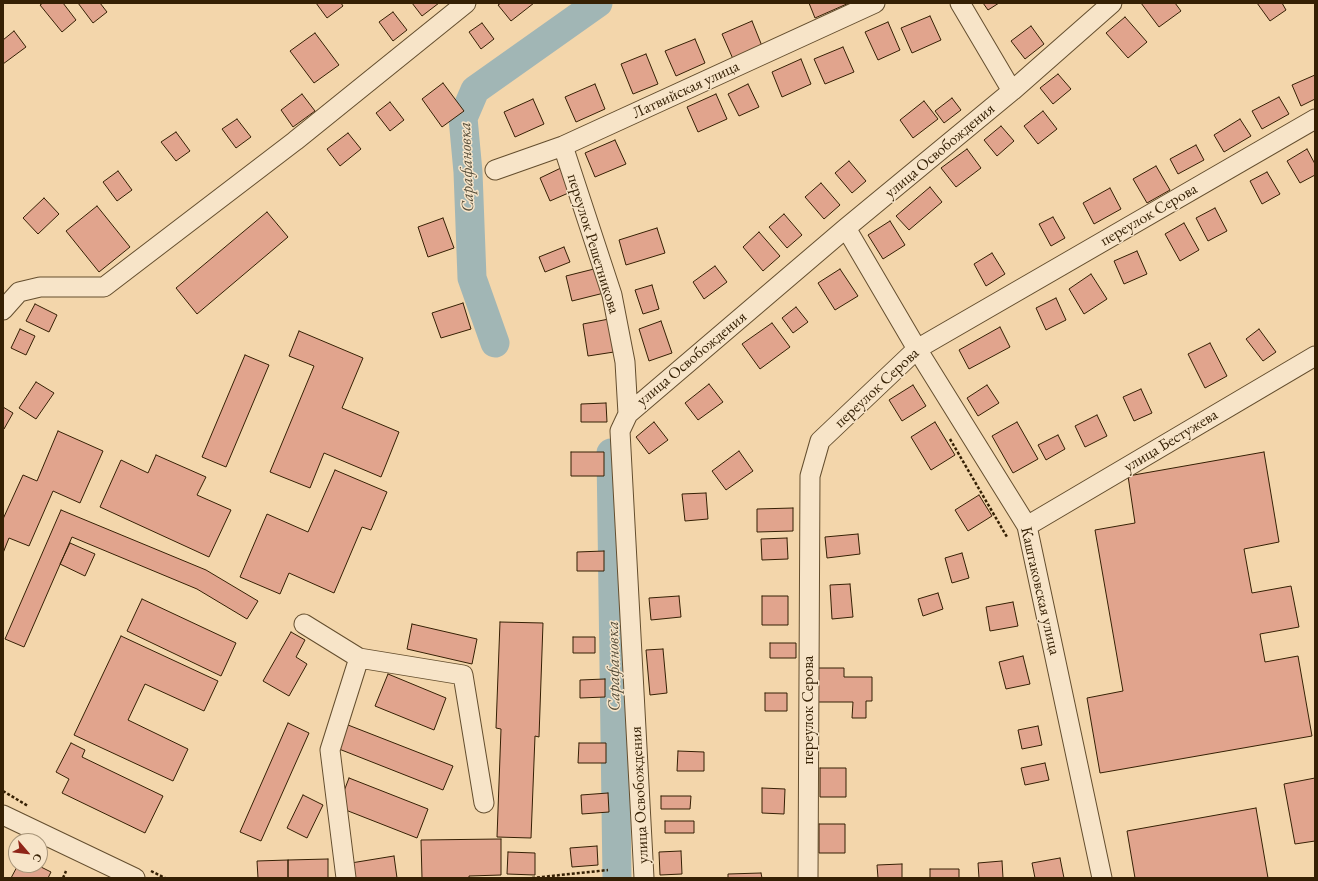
<!DOCTYPE html>
<html>
<head>
<meta charset="utf-8">
<style>
  body { margin:0 }
  #map { position:relative; width:1318px; height:881px; overflow:hidden; background:#f3d6ab; font-family:"EB Garamond",serif }
  canvas { display:block }
  .frame { position:absolute; inset:0; border:4px solid #352004; pointer-events:none }
  .north { position:absolute; left:8px; top:833px; width:40px; height:40px; box-sizing:border-box; background:#f7e4c8; border:1px solid #a9967a; border-radius:50%; rotate:118deg; font-size:11px; font-weight:700; line-height:16px; text-align:center; color:#352004 }
  .north::after { content:''; display:block; margin:auto; width:14px; height:18px; background:#8f2418; clip-path:polygon(50% 0,100% 100%,50% 72%,0 100%) }
</style>
</head>
<body>
<div id="map">
<canvas width="1318" height="881"></canvas>
<div class="frame"></div>
<div class="north">С</div>
</div>
<script>
const ctx = document.querySelector('canvas').getContext('2d');
ctx.lineJoin = 'round';
function poly(rows) {
  const path = new Path2D();
  for (const r of rows) {
    path.moveTo(r[0], r[1]);
    for (let i = 2; i < r.length; i += 2) path.lineTo(r[i], r[i + 1]);
  }
  return path;
}
function trace(path, color, width, dash) {
  ctx.strokeStyle = color;
  ctx.lineWidth = width;
  ctx.lineCap = dash ? 'butt' : 'round';
  ctx.setLineDash(dash || []);
  ctx.stroke(path);
}
function paint(path, color) {
  ctx.fillStyle = color;
  ctx.fill(path, 'evenodd');
}
function write(font, color, halo, rows, align = 'center') {
  ctx.font = font + ' "EB Garamond",serif';
  ctx.lineWidth = 3;
  ctx.setLineDash([]);
  ctx.textBaseline = 'middle';
  ctx.strokeStyle = halo;
  ctx.fillStyle = color;
  for (const [text, x, y, turn = 0] of rows) {
    ctx.save();
    ctx.translate(x, y);
    ctx.rotate((+turn || 0) * Math.PI / 180);
    ctx.textAlign = isNaN(turn) ? turn : align;
    if (halo) ctx.strokeText(text, 0, 0);
    ctx.fillText(text, 0, 0);
    ctx.restore();
  }
}
trace(poly([
  [495,343,472,278,468,172,463,118,475,90,598,3],
  [611,453,617,878]
]), '#a1b6b5', 29);
const building = poly([
  [43,3,63,3,76,20,62,32,40,5,43,3],
  [78,3,100,3,107,12,93,23,78,3],
  [316,3,341,3,343,6,327,18,316,3],
  [412,3,439,3,422,16,412,3],
  [501,3,534,3,511,21,498,5,501,3],
  [809,3,849,3,815,18,809,3],
  [983,3,999,3,988,10,983,3],
  [1141,3,1175,3,1181,11,1159,27,1141,3],
  [1257,3,1282,3,1286,10,1270,21,1257,3],
  [393,12,407,30,393,41,379,22,393,12],
  [930,16,941,40,912,53,901,28,930,16],
  [1125,17,1147,42,1128,58,1106,33,1125,17],
  [752,21,762,46,733,59,722,34,752,21],
  [888,22,900,50,878,60,865,32,888,22],
  [482,23,494,39,481,49,469,32,482,23],
  [1031,26,1044,44,1025,59,1011,41,1031,26],
  [14,31,26,47,3,64,3,40,14,31],
  [315,33,339,65,314,83,290,51,315,33],
  [695,39,705,63,676,76,665,51,695,39],
  [843,47,854,72,825,84,814,59,843,47],
  [646,54,658,84,633,94,621,64,646,54],
  [801,59,811,84,782,97,772,72,801,59],
  [1058,74,1071,89,1053,104,1040,88,1058,74],
  [1315,75,1315,99,1301,106,1292,85,1315,75],
  [443,83,464,111,442,127,422,99,443,83],
  [595,84,605,109,576,122,565,97,595,84],
  [748,84,759,107,739,116,728,94,748,84],
  [302,94,315,111,293,127,281,110,302,94],
  [716,94,727,119,698,132,687,107,716,94],
  [1279,97,1289,114,1262,129,1252,111,1279,97],
  [952,98,961,110,944,123,935,111,952,98],
  [533,99,544,124,515,137,504,112,533,99],
  [924,101,938,119,913,138,900,120,924,101],
  [390,102,404,120,390,131,376,113,390,102],
  [1043,111,1057,129,1038,144,1024,126,1043,111],
  [237,119,251,137,236,148,222,129,237,119],
  [1240,119,1251,136,1224,152,1214,135,1240,119],
  [1001,126,1014,141,997,156,984,140,1001,126],
  [176,132,190,151,176,161,161,142,176,132],
  [348,133,361,149,340,166,327,149,348,133],
  [615,140,626,164,595,177,585,153,615,140],
  [1196,145,1204,160,1178,174,1170,159,1196,145],
  [967,149,981,168,956,187,941,168,967,149],
  [1307,149,1315,164,1315,175,1300,183,1287,161,1307,149],
  [849,161,866,181,852,193,835,173,849,161],
  [1156,166,1170,190,1147,203,1133,179,1156,166],
  [563,167,573,191,550,201,540,178,563,167],
  [118,171,132,190,117,201,103,182,118,171],
  [1267,172,1280,194,1262,204,1250,181,1267,172],
  [821,183,840,205,824,219,805,197,821,183],
  [930,187,942,202,909,230,896,216,930,187],
  [1110,188,1121,209,1094,224,1083,203,1110,188],
  [44,198,59,214,38,234,23,218,44,198],
  [97,206,130,247,99,272,66,231,97,206],
  [1215,208,1227,231,1208,241,1196,218,1215,208],
  [267,212,288,237,197,314,176,288,267,212],
  [784,214,802,235,787,248,769,227,784,214],
  [1053,217,1065,238,1051,246,1039,224,1053,217],
  [443,218,454,248,428,257,418,227,443,218],
  [890,221,905,245,883,259,868,235,890,221],
  [1184,223,1199,250,1180,261,1165,234,1184,223],
  [657,228,665,253,626,265,619,240,657,228],
  [759,232,780,256,763,271,743,247,759,232],
  [564,247,570,262,545,272,539,257,564,247],
  [1137,251,1147,274,1124,284,1114,261,1137,251],
  [992,253,1005,274,986,286,974,264,992,253],
  [715,266,727,282,704,299,693,282,715,266],
  [598,268,604,293,572,301,566,276,598,268],
  [840,269,858,296,835,310,818,283,840,269],
  [1091,274,1107,299,1084,314,1069,289,1091,274],
  [652,285,659,309,643,314,635,290,652,285],
  [1056,298,1066,320,1046,330,1036,308,1056,298],
  [463,303,471,329,441,338,432,313,463,303],
  [35,304,57,315,49,332,26,321,35,304],
  [796,307,808,322,793,333,782,318,796,307],
  [609,319,614,352,588,356,583,324,609,319],
  [661,321,672,353,649,361,639,329,661,321],
  [772,323,790,347,760,369,742,344,772,323],
  [1000,327,1010,347,969,369,959,350,1000,327],
  [20,329,35,336,26,355,11,348,20,329],
  [1259,329,1276,352,1263,361,1246,339,1259,329],
  [299,331,363,358,342,408,399,432,381,477,324,453,310,488,270,472,314,366,289,356,299,331],
  [1210,343,1227,376,1205,388,1188,354,1210,343],
  [245,355,269,365,226,467,202,457,245,355],
  [36,382,54,393,36,419,19,408,36,382],
  [709,384,723,402,698,420,685,403,709,384],
  [913,385,926,406,902,421,889,400,913,385],
  [987,385,999,403,978,416,967,398,987,385],
  [1141,389,1152,413,1134,421,1123,397,1141,389],
  [606,403,607,422,581,422,581,404,606,403],
  [3,407,13,413,4,429,3,428,3,407],
  [1097,415,1107,436,1085,447,1075,426,1097,415],
  [654,422,668,440,649,454,636,437,654,422],
  [935,422,955,455,931,470,911,437,935,422],
  [1017,422,1038,459,1013,473,992,436,1017,422],
  [58,431,103,451,80,503,53,491,29,546,9,538,3,553,3,519,23,475,37,481,58,431],
  [1058,435,1065,449,1046,460,1038,445,1058,435],
  [739,451,753,471,726,490,712,471,739,451],
  [571,452,604,452,604,476,571,476,571,452],
  [1264,452,1279,542,1244,549,1252,593,1291,586,1299,627,1260,634,1265,662,1298,656,1312,736,1100,773,1087,698,1123,691,1095,530,1135,523,1128,476,1264,452],
  [156,455,206,477,197,495,231,510,209,557,100,507,121,460,148,473,156,455],
  [335,470,387,492,371,530,362,527,334,593,289,573,280,594,240,577,267,514,308,532,335,470],
  [706,493,708,519,685,521,682,494,706,493],
  [979,495,992,516,968,531,955,510,979,495],
  [793,508,793,531,757,532,757,509,793,508],
  [61,510,206,570,258,601,247,619,197,589,72,537,24,647,5,639,61,510],
  [858,534,860,554,827,558,825,537,858,534],
  [787,538,788,559,762,560,761,539,787,538],
  [70,543,95,554,85,576,60,564,70,543],
  [604,551,604,571,577,571,577,552,604,551],
  [962,553,969,578,952,583,945,558,962,553],
  [850,584,853,617,832,619,830,585,850,584],
  [938,593,943,609,923,616,918,599,938,593],
  [679,596,681,617,651,620,649,598,679,596],
  [762,596,788,596,788,625,762,625,762,596],
  [142,599,236,643,221,676,127,631,142,599],
  [1013,602,1018,626,990,631,986,607,1013,602],
  [500,622,543,623,539,737,535,736,531,838,497,837,501,729,496,728,500,622],
  [412,624,477,639,472,664,407,649,412,624],
  [291,632,305,640,296,657,307,664,289,696,263,681,291,632],
  [121,636,218,681,204,711,145,684,128,720,188,749,173,781,74,735,121,636],
  [573,637,595,637,595,653,573,653,573,637],
  [770,643,796,643,796,658,770,658,770,643],
  [663,649,667,693,650,695,646,650,663,649],
  [1023,656,1030,684,1006,689,999,662,1023,656],
  [818,668,844,668,844,677,872,677,872,701,866,701,866,718,852,718,853,702,818,702,818,668],
  [388,674,446,698,434,730,375,706,388,674],
  [605,679,605,697,580,698,580,680,605,679],
  [765,693,787,693,787,711,765,711,765,693],
  [288,723,309,733,261,841,240,832,288,723],
  [348,725,453,766,443,790,339,749,348,725],
  [1038,726,1042,745,1022,749,1018,730,1038,726],
  [71,743,85,750,82,757,163,796,145,833,62,793,69,779,56,772,71,743],
  [579,743,606,743,606,763,578,763,579,743],
  [678,751,704,752,704,771,677,771,678,751],
  [1045,763,1049,780,1025,785,1021,768,1045,763],
  [820,768,846,768,846,797,820,797,820,768],
  [349,778,428,809,417,838,338,807,349,778],
  [1315,778,1315,841,1295,844,1284,784,1315,778],
  [762,788,785,789,784,814,762,813,762,788],
  [608,793,609,812,582,814,581,795,608,793],
  [303,795,323,805,307,838,287,828,303,795],
  [661,796,691,796,690,809,661,809,661,796],
  [1256,808,1268,878,1135,878,1127,831,1256,808],
  [665,821,694,821,694,833,665,833,665,821],
  [819,824,845,824,845,853,819,853,819,824],
  [501,839,501,875,469,876,469,878,422,878,421,840,501,839],
  [597,846,598,865,572,867,570,848,597,846],
  [681,851,682,874,660,875,659,852,681,851],
  [508,852,535,853,535,875,507,874,508,852],
  [394,856,397,878,353,878,351,863,394,856],
  [1060,858,1064,878,1035,878,1032,863,1060,858],
  [328,859,328,878,288,878,288,860,328,859],
  [288,860,288,878,258,878,257,861,288,860],
  [1002,861,1003,878,979,878,978,863,1002,861],
  [902,864,902,878,878,878,877,865,902,864],
  [18,865,37,865,51,872,48,878,11,878,18,865],
  [930,869,959,869,959,878,930,878,930,869],
  [761,873,762,878,728,878,728,874,761,873]
]);
paint(building, '#e1a48d');
trace(building, '#352004', 1);
const minor = poly([
  [960,3,1012,91],
  [563,146,612,295,625,362,628,414],
  [495,170,563,146,875,3],
  [846,228,917,349,1027,526,1102,878],
  [3,310,19,292,40,287,104,287,295,141,466,3],
  [1027,526,1315,356],
  [304,624,359,658],
  [3,815,135,878],
  [346,878,330,750,359,658,463,675,484,803],
  [644,878,620,431,628,414,846,228,1012,91,1112,3],
  [808,878,810,476,820,441,917,349,1315,119]
]);
trace(minor, '#644e2e', 21);
trace(poly([
  [950,439,1007,537],
  [3,791,28,806],
  [151,871,165,878],
  [63,878,66,871],
  [532,878,608,870]
]), '#352004', 2.5, [3, 2]);
trace(minor, '#f7e4c8', 19);
write('16px', '#352004', '#f7e4c8', [
  ["Латвийская улица",686,90,-25],
  ["улица Освобождения",940,151,-40],
  ["переулок Серова",1149,215,-30],
  ["переулок Решетникова",593,244,73],
  ["улица Освобождения",692,359,-40],
  ["переулок Серова",877,388,-43],
  ["улица Бестужева",1171,441,-31],
  ["Каштаковская улица",1040,591,77],
  ["переулок Серова",809,710,-90],
  ["улица Освобождения",640,795,-93]
]);
write('italic 17px', '#554d39', '#f7e4c8', [
  ["Сарафановка",467,167,-92],
  ["Сарафановка",614,666,-91]
]);
</script>
</body>
</html>
